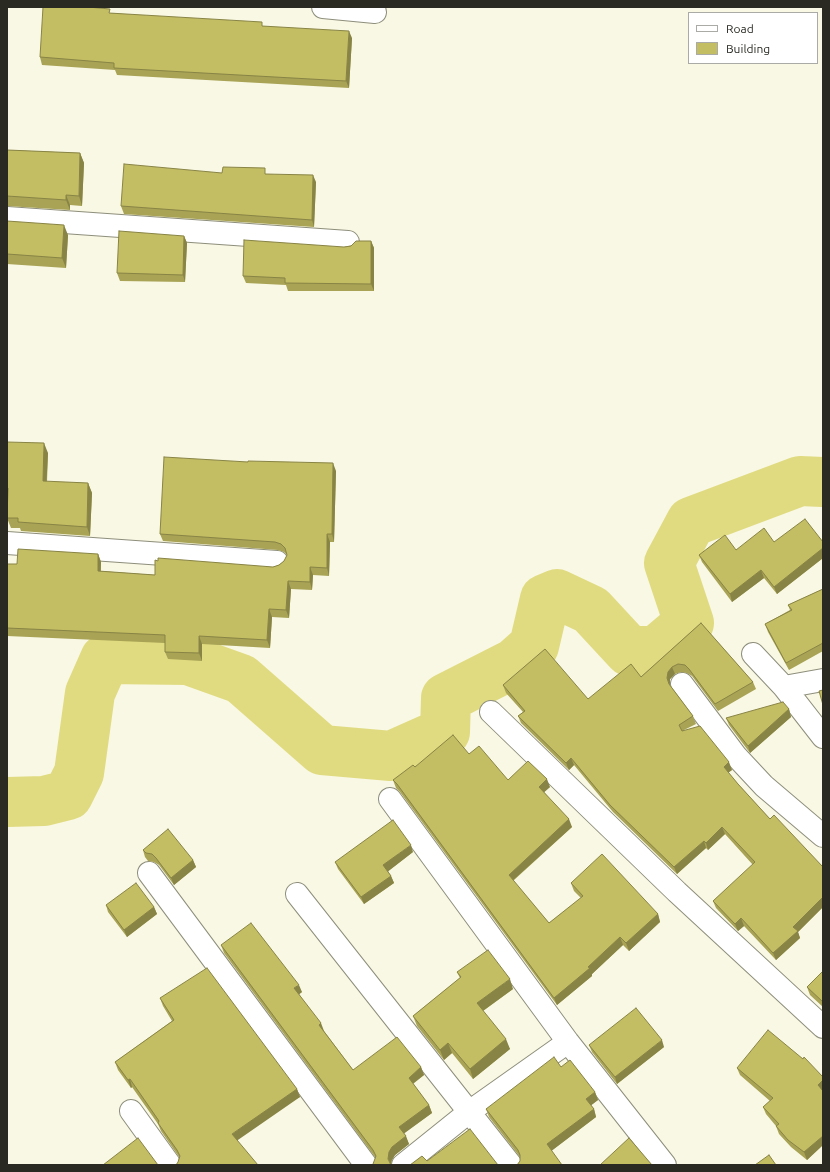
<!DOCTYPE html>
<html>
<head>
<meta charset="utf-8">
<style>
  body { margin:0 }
  #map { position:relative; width:830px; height:1172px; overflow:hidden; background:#f9f8e4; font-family:Ubuntu,sans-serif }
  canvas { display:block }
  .frame { position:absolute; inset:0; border:8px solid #2a2a23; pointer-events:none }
  .legend { position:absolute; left:688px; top:12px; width:130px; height:52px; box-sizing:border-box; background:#fff; border:1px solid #aaaaa7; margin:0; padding:5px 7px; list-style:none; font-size:12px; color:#2a2a23 }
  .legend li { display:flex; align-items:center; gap:8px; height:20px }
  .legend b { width:20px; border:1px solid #aaaaa7 }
</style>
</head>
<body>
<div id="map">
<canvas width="830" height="1172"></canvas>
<div class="frame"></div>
<ul class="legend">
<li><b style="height:5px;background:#fff"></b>Road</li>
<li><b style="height:11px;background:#c3bd63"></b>Building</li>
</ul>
</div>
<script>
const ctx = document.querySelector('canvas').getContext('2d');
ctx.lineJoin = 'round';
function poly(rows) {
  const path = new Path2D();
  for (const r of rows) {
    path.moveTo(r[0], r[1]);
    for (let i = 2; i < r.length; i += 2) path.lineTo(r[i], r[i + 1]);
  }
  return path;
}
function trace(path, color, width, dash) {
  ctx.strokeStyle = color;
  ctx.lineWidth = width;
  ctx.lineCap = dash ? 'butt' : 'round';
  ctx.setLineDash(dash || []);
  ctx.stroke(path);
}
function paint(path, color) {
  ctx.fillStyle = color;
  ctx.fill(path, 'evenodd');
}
trace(poly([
  [7,802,44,801,68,795,79,773,90,693,105,659,188,660,241,679,322,750,391,756,445,732,446,698,515,663,534,646,545,599,557,594,591,610,629,651,656,651,689,623,669,563,691,522,800,481,823,482]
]), '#e0db80', 50);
const street = poly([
  [323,7,375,12],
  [7,218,348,242],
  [7,543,277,562],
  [753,654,784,687,823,737],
  [682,684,736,756,764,786,823,836],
  [784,687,823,680],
  [491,712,677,892,823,1027],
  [390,799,568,1042,665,1165],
  [149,873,366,1165],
  [297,894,511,1165],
  [131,1111,170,1165],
  [403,1165,469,1112,568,1042]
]);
trace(street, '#8e8e7c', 24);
trace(street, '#fff', 22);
paint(poly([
  [111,13,263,26,352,38,349,88,117,75,115,70,42,65,40,57],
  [7,150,80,153,84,163,82,206,70,205,70,210,7,206],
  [222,173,267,174,316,182,314,227,124,214,121,206],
  [7,221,68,235,66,268,7,264],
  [184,236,187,243,185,282,120,281,117,273],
  [371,241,374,248,374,291,288,291,286,285,246,283,243,276,344,247],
  [7,442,48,453,47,482,88,483,92,493,90,536,21,531,20,528,11,528,7,518,8,498,7,498],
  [336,471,334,542,330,542,329,576,313,575,312,590,291,589,289,618,272,617,270,648,202,644,202,661,168,659,165,652,165,643,7,636,7,564,17,564,98,554,101,562,101,571,155,575,273,567,279,565,284,561,287,555,284,552,278,550,163,541,160,534],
  [774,542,823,542,823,558,777,594,764,578,732,602,702,562,699,555,736,550],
  [823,589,823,651,789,670,768,632,765,624,790,610,788,605],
  [701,623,753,682,756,689,718,711,692,676,687,673,681,672,675,674,670,679,670,685,693,716,696,724,684,730,732,770,728,773,738,784,770,819,823,867,823,907,798,932,800,938,776,960,744,926,738,931,716,908,713,901,753,865,725,834,708,850,706,848,677,874,613,812,574,765,569,770,521,723,518,716,523,712,506,693,503,685,588,699,641,677],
  [789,709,791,717,750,753,729,725,726,718],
  [469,754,508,780,550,787,544,792,572,827,513,881,549,923,581,898,574,891,571,883,658,914,660,922,629,951,623,945,592,974,592,976,557,1005,400,792,396,788,393,780,415,767],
  [143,850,193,860,196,867,174,885,159,865,154,862,148,861,145,857],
  [413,852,388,871,391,876,394,883,364,904,338,869,335,862],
  [106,905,154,907,157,914,127,937,108,912],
  [221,945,302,992,299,994,324,1031,353,1070,421,1067,424,1075,413,1084,429,1105,432,1113,404,1133,409,1144,395,1155,392,1160,375,1157,224,953],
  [823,971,823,1007,810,995,807,987],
  [457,972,513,989,483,1011,510,1049,473,1079,452,1053,444,1060,417,1026,413,1016,460,978],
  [160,998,297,1089,300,1097,178,1162,179,1157,161,1131,158,1124,132,1087,131,1088,118,1070,115,1062,172,1021,163,1006],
  [589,1045,664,1047,617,1084,592,1052],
  [561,1067,595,1092,598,1100,591,1105,594,1109,596,1117,551,1151,520,1161,520,1157,489,1117,486,1109],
  [737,1068,823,1090,823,1145,807,1160,791,1147,779,1134,776,1126,766,1114,763,1107,770,1101,740,1075]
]), '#a8a355');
paint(poly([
  [349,31,352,38,349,88,346,81],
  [80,153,84,163,82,206,79,196],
  [313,175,316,182,314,227,312,220],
  [66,195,70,205,70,210,66,200],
  [64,225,68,235,66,268,62,258],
  [184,236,187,243,185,282,183,275],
  [371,241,374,248,374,291,371,284],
  [44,443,48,453,46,491,43,481],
  [333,463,336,471,334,542,332,534],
  [88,483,92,493,90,536,87,527],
  [327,534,330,542,329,576,327,568],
  [823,548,823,558,777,594,774,587],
  [98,554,101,562,100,579,98,571],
  [310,567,313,575,312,590,310,582],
  [761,570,764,578,732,602,730,594],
  [288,581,291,589,289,618,286,610],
  [269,609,272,617,270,648,267,640],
  [199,636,202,644,202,661,199,653],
  [672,667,675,674,670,679,670,685,667,678,668,672],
  [789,709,791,717,750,753,748,746],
  [571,758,574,765,569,770,566,763],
  [729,762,732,770,726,774,724,767],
  [547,779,550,787,541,795,539,787],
  [569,819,572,827,511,882,509,875],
  [722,827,725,834,708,850,706,843],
  [704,841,706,848,677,874,674,867],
  [411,845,413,852,386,873,383,865],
  [193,860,196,867,174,885,171,878],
  [391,876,394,883,364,904,361,897],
  [823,897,823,907,798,932,800,938,776,960,773,953,793,927],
  [154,907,157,914,127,937,124,930],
  [658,914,660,922,629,951,626,943],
  [741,918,744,926,738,931,735,924],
  [620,937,623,945,592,974,592,976,557,1005,554,998,588,967],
  [510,979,513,989,480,1013,477,1003],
  [299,985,302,992,297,996,294,988],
  [321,1023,324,1031,322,1032,319,1025],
  [506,1039,510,1049,473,1079,470,1069],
  [662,1040,664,1047,617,1084,615,1077],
  [448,1043,452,1053,444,1060,440,1050],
  [421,1067,424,1075,411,1085,409,1078],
  [130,1079,132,1087,131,1088,128,1080],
  [823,1080,823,1090,821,1092,818,1085],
  [297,1089,300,1097,235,1142,232,1134],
  [595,1092,598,1100,589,1107,586,1099],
  [429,1105,432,1113,402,1135,399,1127],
  [594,1109,596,1117,550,1152,547,1144],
  [406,1136,409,1144,395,1155,392,1160,391,1165,388,1159,389,1152,392,1147],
  [823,1136,823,1145,807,1160,804,1152]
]), '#888445');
const building = poly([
  [43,7,88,7,110,9,109,13,262,22,262,26,349,31,346,81,114,68,114,63,40,57,43,7],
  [7,150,80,153,79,196,66,195,66,200,7,196,7,150],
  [124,164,222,173,223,167,265,168,265,174,313,175,312,220,121,206,124,164],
  [7,221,64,225,62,258,7,254,7,221],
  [119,231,184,236,183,275,117,273,119,231],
  [244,240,344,247,351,246,356,241,371,241,371,284,285,283,285,278,243,276,244,240],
  [7,442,44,443,43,481,88,483,87,527,18,522,18,518,7,518,8,488,7,488,7,442],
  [164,457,248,462,248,461,333,463,332,534,327,534,327,568,310,567,310,582,288,581,286,610,269,609,267,640,199,636,199,653,165,652,165,635,7,628,7,564,17,564,18,549,98,554,98,571,155,575,155,560,158,561,158,558,273,567,279,565,284,561,287,555,285,548,281,544,275,542,160,534,164,457],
  [805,519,823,542,823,548,774,587,761,570,730,594,699,555,725,535,736,550,764,528,774,542,805,519],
  [823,589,823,643,786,663,765,624,792,610,788,605,823,589],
  [701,623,753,682,715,704,689,669,685,665,678,664,672,667,668,672,667,678,669,684,693,716,679,725,682,731,700,726,729,762,724,767,738,784,770,819,774,815,823,867,823,897,793,927,798,931,773,953,741,918,735,924,713,901,755,862,722,827,706,843,704,841,674,867,610,805,571,758,566,763,518,716,525,711,503,685,545,649,588,699,631,664,641,677,701,623],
  [823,690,823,705,819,691,823,690],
  [783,702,789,709,748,746,726,718,783,702],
  [453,735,469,754,479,746,508,780,528,761,547,779,539,787,569,819,509,875,549,923,583,896,571,883,602,854,658,914,626,943,620,937,588,967,590,968,554,998,397,784,393,780,413,765,415,767,453,735],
  [393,820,411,845,383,865,391,876,361,897,335,862,393,820],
  [168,829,193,860,171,878,156,858,152,854,146,853,143,850,168,829],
  [136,883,154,907,124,930,106,905,136,883],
  [251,923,299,985,294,988,321,1023,319,1025,353,1070,397,1037,421,1067,409,1078,429,1105,399,1127,406,1136,392,1147,389,1152,388,1159,391,1165,374,1165,373,1164,376,1156,373,1150,221,945,251,923],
  [488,950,510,979,477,1003,506,1039,470,1069,448,1043,440,1050,413,1016,461,977,457,972,488,950],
  [207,968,297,1089,232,1134,258,1165,176,1165,178,1162,180,1156,177,1150,158,1123,159,1121,130,1079,128,1080,115,1062,174,1020,160,998,207,968],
  [823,971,823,1002,807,987,823,971],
  [636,1008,662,1040,615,1077,589,1045,636,1008],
  [768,1030,803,1059,804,1057,823,1077,823,1080,818,1085,823,1091,823,1136,804,1152,788,1140,776,1126,779,1124,763,1107,773,1098,737,1068,768,1030],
  [554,1057,561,1067,570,1060,595,1092,586,1099,594,1109,547,1144,562,1165,517,1165,520,1161,520,1155,518,1150,486,1109,554,1057],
  [470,1129,498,1165,410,1165,422,1156,427,1161,470,1129],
  [138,1138,158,1165,103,1165,138,1138],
  [629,1138,652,1165,600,1165,629,1138],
  [769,1155,776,1165,755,1165,769,1155]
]);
paint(building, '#c3bd63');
trace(building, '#888445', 1);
</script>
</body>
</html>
